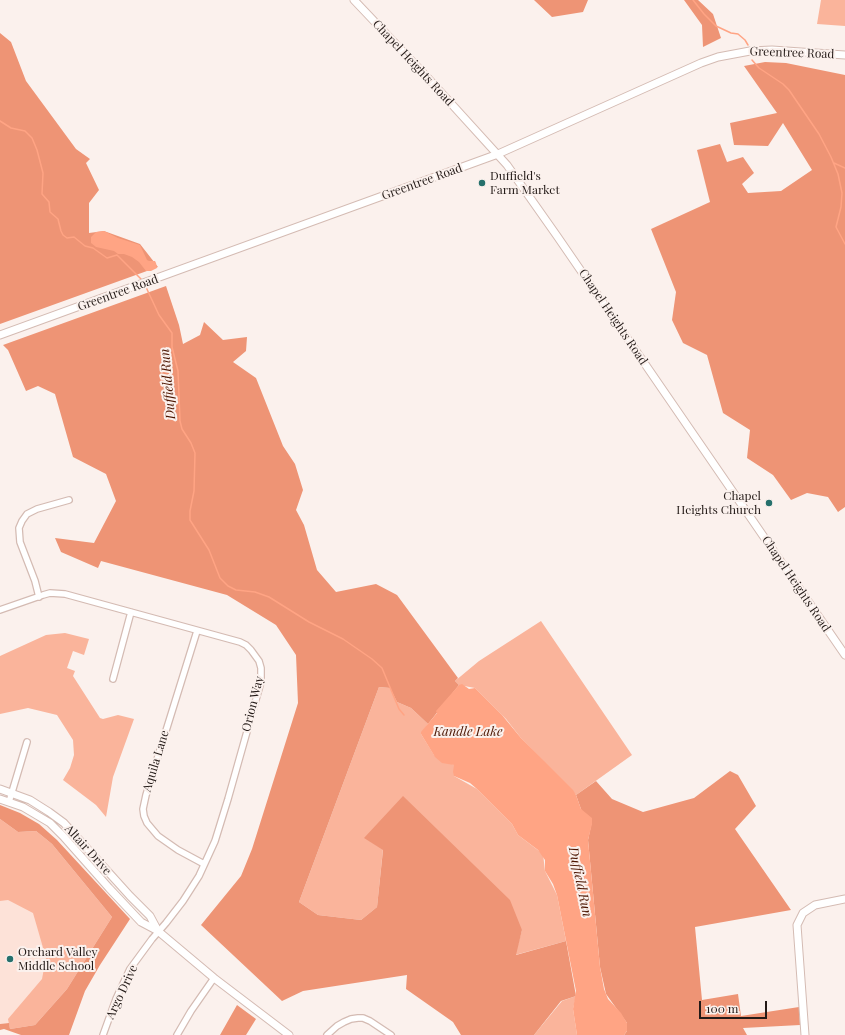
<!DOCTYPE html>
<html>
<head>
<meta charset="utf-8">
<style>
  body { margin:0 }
  #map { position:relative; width:845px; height:1035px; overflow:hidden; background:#fbf1ed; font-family:"Playfair Display",serif }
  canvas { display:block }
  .scale { position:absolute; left:699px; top:1001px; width:68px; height:18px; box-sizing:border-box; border:2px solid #231a17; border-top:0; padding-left:5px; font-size:12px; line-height:14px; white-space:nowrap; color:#231a17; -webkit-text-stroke:3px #fbf1ed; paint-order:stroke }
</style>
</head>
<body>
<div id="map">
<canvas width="845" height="1035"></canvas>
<div class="scale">100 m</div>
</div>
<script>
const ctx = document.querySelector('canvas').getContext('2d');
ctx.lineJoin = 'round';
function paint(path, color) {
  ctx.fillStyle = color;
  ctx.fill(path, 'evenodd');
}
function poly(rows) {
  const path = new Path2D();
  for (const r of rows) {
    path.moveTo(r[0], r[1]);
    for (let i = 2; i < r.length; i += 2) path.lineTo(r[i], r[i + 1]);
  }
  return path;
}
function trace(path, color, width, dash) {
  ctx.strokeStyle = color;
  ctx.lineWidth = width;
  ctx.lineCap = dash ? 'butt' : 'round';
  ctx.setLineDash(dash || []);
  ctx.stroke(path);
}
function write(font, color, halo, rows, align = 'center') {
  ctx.font = font + ' "Playfair Display",serif';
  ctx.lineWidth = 4;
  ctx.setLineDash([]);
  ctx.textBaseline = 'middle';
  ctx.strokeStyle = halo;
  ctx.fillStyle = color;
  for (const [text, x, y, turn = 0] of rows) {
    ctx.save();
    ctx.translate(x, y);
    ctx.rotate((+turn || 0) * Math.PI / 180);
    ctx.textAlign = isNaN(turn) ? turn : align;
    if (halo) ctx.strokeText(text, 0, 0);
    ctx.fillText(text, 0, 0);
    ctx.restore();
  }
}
paint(poly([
  [0,819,112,917,35,1025,9,1023,0,1024]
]), '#fde2d8');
paint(poly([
  [821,0,845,0,845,26,817,24],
  [541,621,632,755,576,795,521,738,506,719,475,688,459,685,455,681,479,661],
  [65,633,89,639,84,655,73,651,67,668,75,671,73,676,100,718,103,719,118,715,134,719,113,777,106,817,96,805,63,780,70,768,74,755,73,740,57,715,28,708,0,714,0,656,46,635],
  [379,687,390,688,397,702,411,708,428,724,421,734,434,755,454,765,454,776,477,789,512,824,518,835,543,854,545,871,557,895,566,941,515,955,522,930,365,838,383,849,377,907,361,920,318,915,299,902],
  [0,819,18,832,36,831,52,844,112,917,67,989,35,1025,10,1029,8,1019,42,979,46,958,33,913,8,900,0,901],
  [576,996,573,1009,577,1035,534,1035,562,1001]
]), '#fab49b');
paint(poly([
  [534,0,588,0,583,12,552,17],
  [684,0,698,0,713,14,721,38,703,47,702,25],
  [0,33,11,42,26,81,76,149,90,159,86,163,99,190,89,203,89,233,104,231,140,244,158,267,0,324],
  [765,62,786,63,845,75,845,507,838,512,828,497,807,493,791,500,773,475,747,458,750,430,723,413,707,355,683,343,672,320,676,292,651,229,710,202,697,150,720,144,727,162,743,157,754,173,742,184,748,193,781,191,812,170,783,123,768,146,734,145,730,123,777,113,744,66],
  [166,286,179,325,183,344,200,335,204,322,223,340,247,337,246,351,233,362,256,378,283,446,295,464,303,490,296,510,304,525,317,570,336,592,376,584,397,595,458,678,455,681,459,685,428,724,411,708,397,702,390,688,379,687,299,902,318,915,361,920,377,907,383,850,364,838,403,796,510,900,522,930,516,955,566,941,576,996,561,1001,534,1035,461,1035,453,1022,406,989,407,975,303,991,282,1001,201,925,241,876,252,849,298,703,296,655,276,625,227,595,101,561,98,568,61,552,55,538,94,543,116,501,106,474,73,457,55,394,38,386,26,391,8,350,3,345],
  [730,771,738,775,756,806,735,829,791,910,695,927,702,1000,738,994,741,1016,799,1007,800,1025,743,1028,747,1035,624,1035,627,1031,627,1023,606,994,600,967,588,840,592,821,582,812,576,795,596,781,612,799,643,812,694,798],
  [0,805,20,813,39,824,57,840,130,919,100,965,85,991,69,1035,21,1035,4,1029,0,1030,0,1024,9,1023,10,1029,35,1025,67,989,112,917,52,844,36,831,18,832,0,819],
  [237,1005,256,1019,246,1035,220,1035]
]), '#ee9475');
paint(poly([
  [104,231,118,238,140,245,147,260,149,261,155,261,156,263,157,268,151,271,146,271,139,262,132,257,124,254,118,254,114,251,96,247,91,243,91,237,96,232],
  [462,684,469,689,475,688,502,715,521,738,573,790,576,795,581,809,592,818,592,824,588,840,600,967,604,989,608,999,621,1013,627,1023,627,1031,624,1035,577,1035,573,1009,576,991,557,895,553,884,545,871,545,860,538,850,518,835,512,824,477,789,470,783,454,776,453,772,454,765,442,763,435,757,421,734,421,732,437,713,436,711,459,685]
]), '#ffa484');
trace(poly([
  [693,0,704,14,716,26,731,33,738,34,745,40,748,45],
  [752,60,759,68,783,84,789,90,819,134,831,157,838,174,842,193,841,207,836,227,845,244],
  [0,121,11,128,25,131,32,138,37,150,43,173,42,194,49,202,50,212,58,219,61,231,63,235,67,238,74,237,85,246,93,248,107,258,117,255,142,280],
  [834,163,845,168],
  [145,285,159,315,172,333,172,347,178,371,180,421,182,429,191,443,195,453,194,491,190,511,190,520,209,550,220,578,228,586,236,590,255,592,269,597,309,622,343,639,372,659,382,668,399,709,404,715]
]), '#ffa484', 1.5);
const minor = poly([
  [39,597,35,581,20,542,19,528,22,521,27,514,37,509,69,500],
  [0,610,43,595,50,593,65,594,240,642,246,645,251,650,259,661,261,668,261,682,257,696,228,799,215,841,199,876,183,901,166,923,152,939,130,969,116,999,103,1035],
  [197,631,146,795,143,809,144,816,147,823,158,836,178,850,204,864],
  [113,679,131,612],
  [9,802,27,742],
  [177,1035,191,1011,214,978],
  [327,1035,337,1026,344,1022,351,1019,358,1018,363,1018,370,1021,391,1035]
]);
const tertiary = poly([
  [354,0,427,77,507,165,557,236,845,655],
  [0,335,498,154,701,63,718,57,750,51,772,50,845,55],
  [0,789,30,800,49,812,64,823,130,896,150,916,158,931],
  [0,799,23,807,50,823,63,836,109,888,141,922,158,931,214,978,289,1035],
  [805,1035,797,925,803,913,815,905,845,899]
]);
trace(minor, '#d4bbb3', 8);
trace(tertiary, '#d4bbb3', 9);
trace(minor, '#fff', 5.5);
trace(tertiary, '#fff', 7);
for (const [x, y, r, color] of [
  [482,183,4,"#26706c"],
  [769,503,4,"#26706c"],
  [10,959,4,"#26706c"]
]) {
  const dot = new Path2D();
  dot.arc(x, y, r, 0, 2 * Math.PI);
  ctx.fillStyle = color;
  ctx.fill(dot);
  trace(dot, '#fbf1ed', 1.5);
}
write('12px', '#231a17', '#fbf1ed', [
  ["Greentree Road",792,53,2],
  ["Chapel Heights Road",413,63,47],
  ["Greentree Road",422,182,-20],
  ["Greentree Road",118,293,-20],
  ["Chapel Heights Road",613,317,56],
  ["Chapel Heights Road",796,584,56],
  ["Orion Way",253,704,-76],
  ["Aquila Lane",156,761,-73],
  ["Altair Drive",88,850,48],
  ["Argo Drive",122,992,-65]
]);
write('12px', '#231a17', '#fbf1ed', [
  ["Duffield's",490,176],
  ["Farm Market",490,190],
  ["Chapel",761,496,"right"],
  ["Heights Church",761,510,"right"],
  ["Orchard Valley",18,952],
  ["Middle School",18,966]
], 'left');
write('italic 13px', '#4c1500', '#fbf1ed', [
  ["Duffield Run",168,384,-95],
  ["Kandle Lake",468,732],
  ["Duffield Run",580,882,78]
]);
</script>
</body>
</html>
